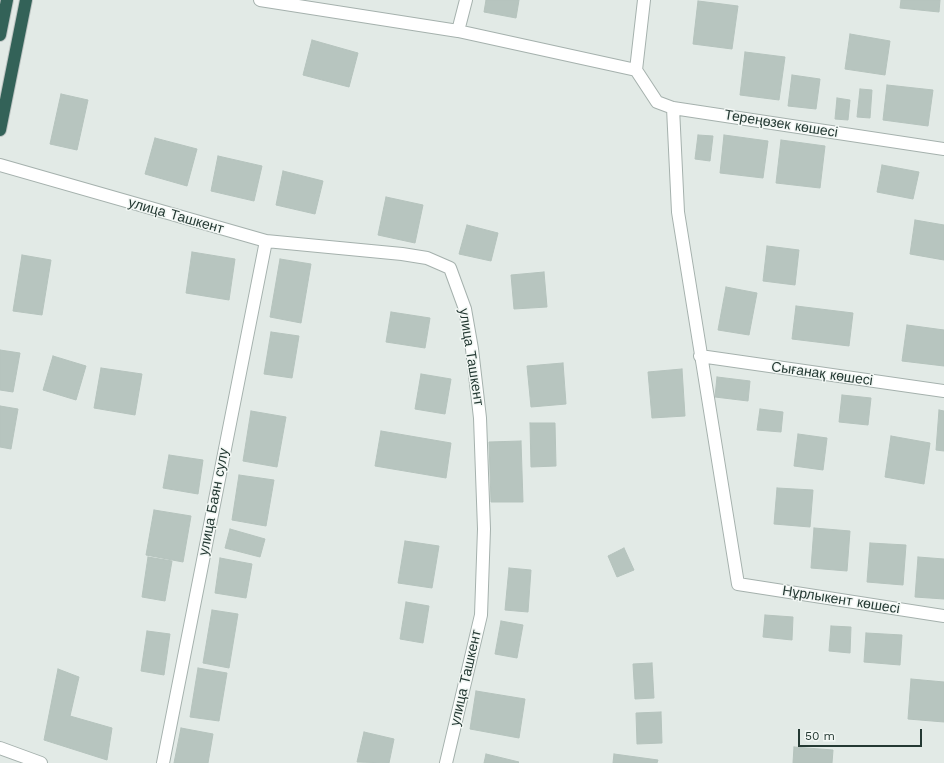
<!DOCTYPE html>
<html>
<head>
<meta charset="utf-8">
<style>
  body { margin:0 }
  #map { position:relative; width:944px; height:763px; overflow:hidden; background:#e2eae6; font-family:"Work Sans",sans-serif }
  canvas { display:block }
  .scale { position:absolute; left:798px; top:729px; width:124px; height:18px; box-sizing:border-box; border:2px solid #243933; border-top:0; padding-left:5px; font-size:12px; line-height:14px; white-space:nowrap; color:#243933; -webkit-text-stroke:3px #f2f7f4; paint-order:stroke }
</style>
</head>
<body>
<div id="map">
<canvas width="944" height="763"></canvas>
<div class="scale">50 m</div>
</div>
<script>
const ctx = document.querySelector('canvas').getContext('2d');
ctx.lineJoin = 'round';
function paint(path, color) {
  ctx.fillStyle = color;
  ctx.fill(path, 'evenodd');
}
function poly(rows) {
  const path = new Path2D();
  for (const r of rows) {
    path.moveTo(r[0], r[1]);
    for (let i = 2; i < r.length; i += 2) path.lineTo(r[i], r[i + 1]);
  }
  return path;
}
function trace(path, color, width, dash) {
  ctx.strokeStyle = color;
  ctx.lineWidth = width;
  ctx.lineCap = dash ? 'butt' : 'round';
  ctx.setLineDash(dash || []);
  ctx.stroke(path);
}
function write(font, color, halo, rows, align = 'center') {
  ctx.font = font + ' "Work Sans",sans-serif';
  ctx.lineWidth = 3;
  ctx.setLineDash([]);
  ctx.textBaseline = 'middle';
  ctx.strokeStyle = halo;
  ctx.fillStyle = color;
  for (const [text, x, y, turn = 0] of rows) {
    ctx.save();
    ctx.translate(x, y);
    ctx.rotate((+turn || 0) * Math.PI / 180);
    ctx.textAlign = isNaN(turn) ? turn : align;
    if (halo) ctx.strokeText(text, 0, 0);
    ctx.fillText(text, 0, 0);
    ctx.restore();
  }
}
const building = poly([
  [486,0,519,0,516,18,484,12,486,0],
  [901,0,940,0,939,12,900,8,901,0],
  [698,1,738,6,732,49,693,44,698,1],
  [850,34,890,41,885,75,845,69,850,34],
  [312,40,358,53,349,87,303,75,312,40],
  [745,52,785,57,779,100,740,95,745,52],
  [792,75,820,79,816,109,788,106,792,75],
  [887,85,933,90,928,126,883,120,887,85],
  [860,89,872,90,870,118,857,117,860,89],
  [61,94,88,100,77,150,50,144,61,94],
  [837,98,850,100,848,120,835,119,837,98],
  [698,135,713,136,710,161,695,159,698,135],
  [724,135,768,141,763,178,720,173,724,135],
  [155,138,197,149,187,186,145,174,155,138],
  [781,140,825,146,820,188,776,183,781,140],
  [218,156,262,166,254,201,211,191,218,156],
  [882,165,919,172,913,199,877,192,882,165],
  [283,171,323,181,315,214,276,205,283,171],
  [386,197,423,205,415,243,378,235,386,197],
  [915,220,944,225,944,260,910,254,915,220],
  [467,225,498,233,491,261,459,254,467,225],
  [767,246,799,250,795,285,763,281,767,246],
  [192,252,235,259,229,300,186,293,192,252],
  [22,255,51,260,42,315,13,311,22,255],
  [280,259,311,264,301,323,270,317,280,259],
  [544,272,547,307,514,309,511,275,544,272],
  [726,287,757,293,749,335,718,330,726,287],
  [796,306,853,313,849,346,792,339,796,306],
  [391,312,430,318,425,348,386,342,391,312],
  [907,325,944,330,944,366,902,361,907,325],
  [271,332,299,336,292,378,264,374,271,332],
  [0,350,20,353,13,392,0,390,0,350],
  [53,356,86,366,76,400,43,390,53,356],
  [563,363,566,404,531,407,527,366,563,363],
  [101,368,142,374,135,415,94,408,101,368],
  [682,369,685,416,652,418,648,372,682,369],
  [421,374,451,379,445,414,415,409,421,374],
  [717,377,750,381,748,401,715,397,717,377],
  [842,395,871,398,868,425,839,422,842,395],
  [0,406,18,409,11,449,0,447,0,406],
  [760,409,783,412,781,432,757,430,760,409],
  [939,410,944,411,944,451,936,450,939,410],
  [251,411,286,417,277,467,243,461,251,411],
  [530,423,555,423,556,466,531,467,530,423],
  [381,431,451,443,446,478,375,466,381,431],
  [798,434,827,438,823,470,794,466,798,434],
  [891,436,930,443,924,484,885,477,891,436],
  [521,441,523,502,491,502,489,442,521,441],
  [169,455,203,460,198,494,163,488,169,455],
  [239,475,274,480,266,526,232,520,239,475],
  [777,488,813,490,810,527,774,524,777,488],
  [154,510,191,516,183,562,146,555,154,510],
  [814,528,850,531,847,571,811,568,814,528],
  [230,529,265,539,260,557,225,548,230,529],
  [405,541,439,546,432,588,398,583,405,541],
  [870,543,906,545,903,585,867,582,870,543],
  [624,548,634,570,617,577,608,556,624,548],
  [148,557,172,561,165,601,142,597,148,557],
  [918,557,944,559,944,599,915,597,918,557],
  [220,558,252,564,246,598,215,593,220,558],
  [509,568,531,570,528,612,505,610,509,568],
  [406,602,429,606,423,643,400,639,406,602],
  [212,610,238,614,229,668,203,663,212,610],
  [765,615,793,617,792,640,763,637,765,615],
  [501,621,523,625,517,658,495,654,501,621],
  [831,626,851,627,850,653,829,651,831,626],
  [147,631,170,634,164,675,141,671,147,631],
  [866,633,902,635,900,665,864,662,866,633],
  [652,663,654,698,635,699,633,664,652,663],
  [198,668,227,673,219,721,190,717,198,668],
  [58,669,79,677,70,716,112,728,107,760,44,740,58,669],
  [911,679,944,682,944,722,908,719,911,679],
  [476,691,525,699,519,738,470,729,476,691],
  [661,712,662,743,637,744,636,713,661,712],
  [181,728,213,734,208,763,174,763,181,728],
  [364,732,394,739,389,763,357,762,364,732],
  [794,747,833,750,832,763,793,763,794,747],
  [486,754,519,762,518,763,484,763,486,754],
  [614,754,658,760,657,763,613,763,614,754]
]);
paint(building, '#b7c5bf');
trace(building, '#b5c3bd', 1);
const street = poly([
  [260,0,458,31,636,70,644,0],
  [458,31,466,0],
  [636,70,657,102,673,108,944,149],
  [673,108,678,212,738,584,944,616],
  [0,165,266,241,402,254,427,258,450,268,465,309,472,349,480,418,484,529,481,615,446,763],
  [700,356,944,391],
  [0,748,41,763],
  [163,763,266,241]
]);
const highway = poly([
  [0,35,7,0],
  [0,130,26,0]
]);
trace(street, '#a5b1ad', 14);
trace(highway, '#bdc4c2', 14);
trace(street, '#fff', 12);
trace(highway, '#336258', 12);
write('14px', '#243933', '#f2f7f4', [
  ["Тереңөзек көшесі",781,124,9],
  ["улица Ташкент",176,216,16],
  ["улица Ташкент",471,357,81],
  ["Сығанақ көшесі",822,374,8],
  ["улица Баян сулу",214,502,-79],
  ["Нұрлыкент көшесі",841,600,9],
  ["улица Ташкент",466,678,-77]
]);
</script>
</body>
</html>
